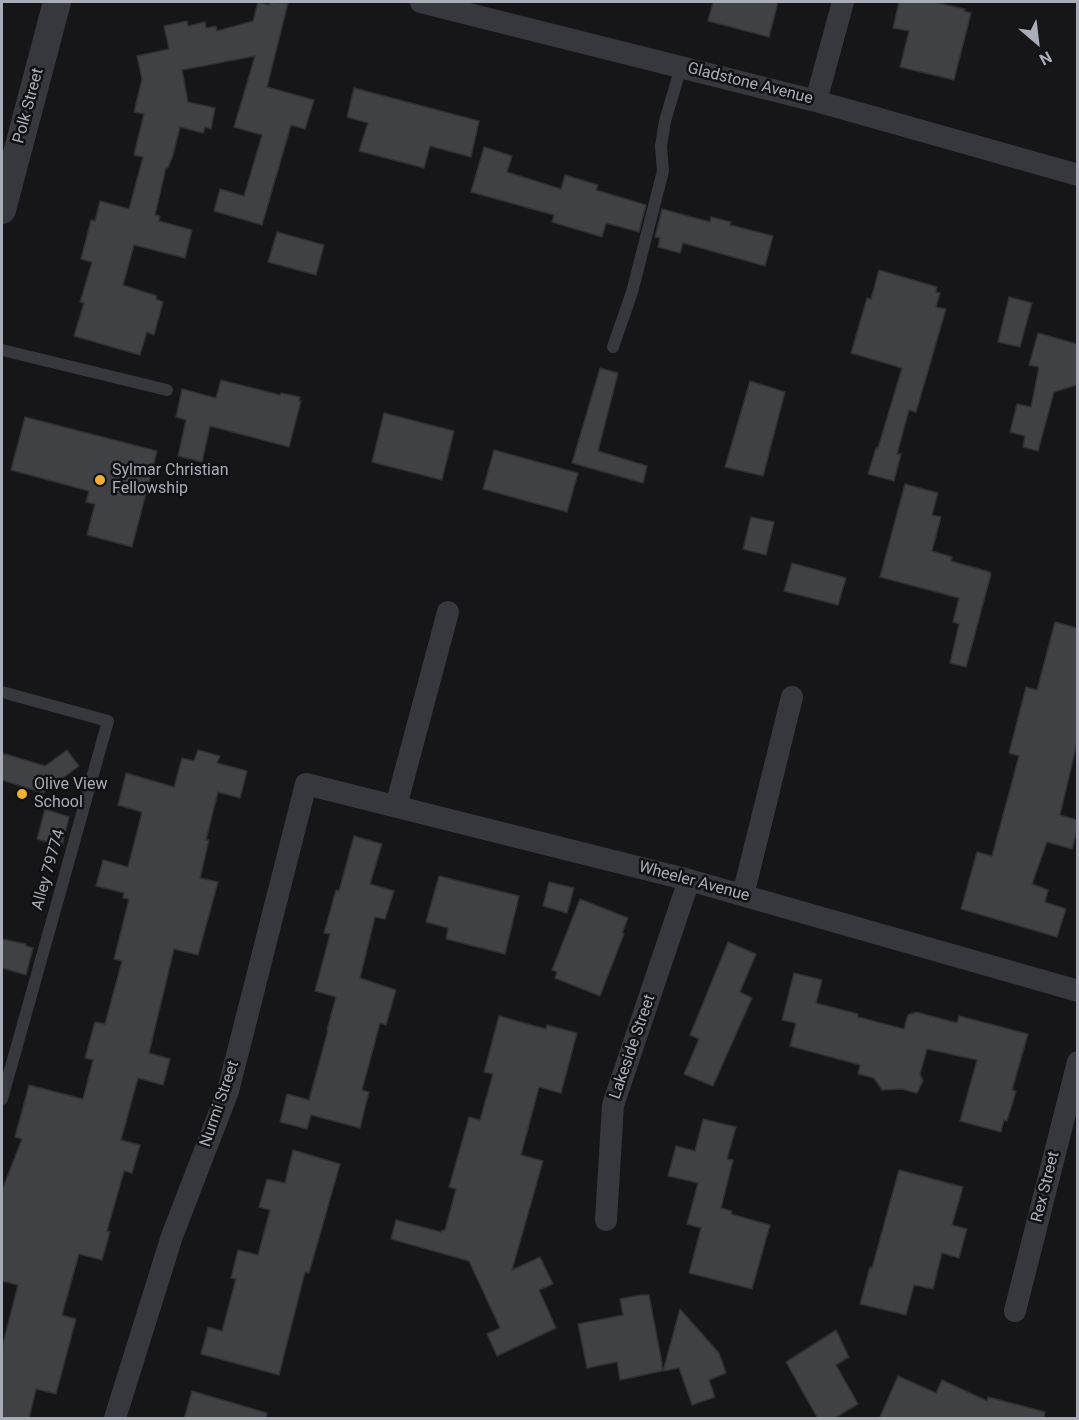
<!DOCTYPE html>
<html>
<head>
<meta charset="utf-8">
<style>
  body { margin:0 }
  #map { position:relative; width:1079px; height:1420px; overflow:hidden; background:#161618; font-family:Roboto,sans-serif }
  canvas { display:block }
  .frame { position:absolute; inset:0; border:3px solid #a8adb8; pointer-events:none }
  .north { position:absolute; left:1007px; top:12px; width:60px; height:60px; -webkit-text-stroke:4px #111113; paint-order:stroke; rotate:152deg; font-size:16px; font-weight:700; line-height:24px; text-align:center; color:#a8adb8 }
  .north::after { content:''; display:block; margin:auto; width:21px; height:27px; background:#a8adb8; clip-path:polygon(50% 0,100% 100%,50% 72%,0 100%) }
</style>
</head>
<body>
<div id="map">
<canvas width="1079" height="1420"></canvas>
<div class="frame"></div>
<div class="north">N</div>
</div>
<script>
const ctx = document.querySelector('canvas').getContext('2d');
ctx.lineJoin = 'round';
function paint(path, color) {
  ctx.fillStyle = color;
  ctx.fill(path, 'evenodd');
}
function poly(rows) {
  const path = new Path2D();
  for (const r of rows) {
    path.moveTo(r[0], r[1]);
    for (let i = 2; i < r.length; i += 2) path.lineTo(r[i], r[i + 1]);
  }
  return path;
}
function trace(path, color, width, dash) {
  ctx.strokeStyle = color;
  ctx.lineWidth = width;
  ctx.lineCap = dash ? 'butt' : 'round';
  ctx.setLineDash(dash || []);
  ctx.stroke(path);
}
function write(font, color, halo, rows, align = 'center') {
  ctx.font = font + ' Roboto,sans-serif';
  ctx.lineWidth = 5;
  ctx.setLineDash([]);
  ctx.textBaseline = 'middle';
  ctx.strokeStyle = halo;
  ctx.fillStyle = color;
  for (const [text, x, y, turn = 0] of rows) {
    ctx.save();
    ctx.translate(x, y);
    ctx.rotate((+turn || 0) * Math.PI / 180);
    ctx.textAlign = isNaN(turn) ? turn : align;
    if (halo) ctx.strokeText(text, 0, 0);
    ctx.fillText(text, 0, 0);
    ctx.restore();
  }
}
const building = poly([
  [258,2,269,5,270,2,288,3,267,87,314,100,305,129,291,125,262,225,214,211,220,189,244,196,262,135,234,127,255,56,182,70,188,102,215,108,211,129,205,127,203,133,180,127,173,155,168,168,166,168,155,215,160,216,159,221,192,230,185,258,134,245,123,285,157,296,156,299,163,302,154,335,147,332,140,355,74,336,84,303,80,302,92,262,81,259,91,220,95,221,100,201,129,209,143,157,134,155,144,114,134,112,142,79,137,56,169,49,164,26,187,21,188,26,205,22,206,28,216,26,217,31,253,21,258,2],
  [713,2,778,2,769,37,708,21,713,2],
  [899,2,934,2,965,9,964,11,971,13,954,80,900,67,909,31,893,28,899,2],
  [354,88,479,121,471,157,430,146,424,168,359,151,368,123,347,117,354,88],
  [484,147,512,156,507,172,561,189,565,175,598,185,596,190,646,205,639,232,606,223,602,237,552,222,554,215,471,192,484,147],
  [662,209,710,222,711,217,731,222,730,225,773,236,765,266,683,243,680,253,658,247,660,238,655,237,662,209],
  [277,232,324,245,316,275,268,262,277,232],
  [879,270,937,287,936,292,940,293,936,307,946,309,916,412,909,410,897,454,901,454,894,481,868,474,876,448,878,448,902,368,851,353,867,298,871,299,879,270],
  [1009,297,1032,303,1020,347,998,342,1009,297],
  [1038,333,1077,344,1077,385,1054,392,1038,451,1023,447,1025,436,1010,432,1017,404,1031,407,1039,367,1029,365,1038,333],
  [600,368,618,373,598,451,647,466,643,483,572,463,600,368],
  [221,380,280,395,281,393,300,397,299,401,301,401,289,447,210,426,202,462,178,456,186,420,176,417,182,389,216,398,221,380],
  [750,381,785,392,763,476,725,467,750,381],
  [384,413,454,431,442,480,372,462,384,413],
  [25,417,157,451,132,547,87,535,95,504,86,502,89,491,11,470,25,417],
  [494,450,578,473,567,512,483,489,494,450],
  [905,484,938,493,932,515,941,517,932,551,952,557,951,561,990,572,991,574,966,667,950,663,959,624,953,622,959,598,880,577,905,484],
  [751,517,774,522,766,555,743,549,751,517],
  [792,563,846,578,838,605,784,591,792,563],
  [1055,622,1077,628,1077,743,1060,815,1077,820,1077,830,1072,849,1047,842,1032,884,1048,890,1045,902,1066,909,1057,937,961,909,977,852,992,856,1019,756,1009,753,1026,687,1037,690,1055,622],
  [67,750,79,766,43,793,2,780,2,753,45,766,67,750],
  [198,750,220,756,217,763,247,771,240,798,218,792,206,840,209,840,200,878,218,882,198,955,174,949,149,1053,170,1059,163,1085,138,1078,121,1140,140,1145,132,1173,124,1171,107,1231,110,1232,102,1260,79,1254,62,1315,76,1319,56,1394,36,1389,29,1419,10,1419,2,1416,2,1347,18,1285,2,1281,2,1190,22,1139,15,1137,29,1085,83,1099,93,1060,85,1058,95,1022,105,1024,122,961,114,959,129,899,123,898,124,893,96,886,103,860,128,867,142,812,118,805,126,773,174,787,182,758,194,761,198,750],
  [45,809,69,817,62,846,37,839,45,809],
  [354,836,382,844,370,884,394,891,385,919,375,917,360,978,396,990,386,1025,380,1023,362,1090,369,1092,360,1128,311,1115,307,1129,280,1122,287,1094,309,1100,328,1030,327,1030,336,997,315,991,330,934,324,933,336,890,339,891,354,836],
  [439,876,519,896,505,954,446,939,448,928,426,922,439,876],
  [549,882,574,888,567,913,543,906,549,882],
  [580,899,628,918,622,933,624,934,600,996,555,978,557,972,552,970,580,899],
  [2,939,26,944,26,946,33,948,26,975,2,968,2,939],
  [728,942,756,954,740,992,752,998,713,1086,684,1074,699,1039,690,1035,728,942],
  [794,973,822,980,816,1003,858,1014,858,1017,904,1029,908,1015,916,1012,957,1023,959,1016,1028,1034,1012,1090,1016,1091,1007,1121,1004,1120,1001,1132,960,1121,977,1060,927,1049,920,1074,923,1081,917,1093,902,1089,882,1090,874,1078,858,1074,860,1065,790,1046,796,1023,782,1020,794,973],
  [499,1016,546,1029,547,1025,577,1033,561,1093,539,1087,521,1155,543,1161,512,1270,540,1257,553,1284,539,1290,556,1328,497,1356,487,1334,500,1328,469,1261,391,1239,396,1220,441,1232,442,1230,445,1230,456,1189,449,1187,469,1117,480,1120,493,1074,484,1072,499,1016],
  [703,1119,736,1127,727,1159,733,1160,721,1208,732,1211,731,1214,770,1225,752,1289,689,1273,701,1228,687,1224,698,1183,668,1176,676,1146,695,1151,703,1119],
  [293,1150,340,1164,309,1273,305,1272,279,1375,201,1354,208,1327,222,1331,236,1279,231,1278,238,1250,258,1255,270,1210,259,1207,267,1179,285,1183,293,1150],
  [899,1170,963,1187,952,1225,967,1229,959,1258,942,1253,933,1289,914,1285,906,1315,860,1304,870,1267,872,1268,899,1170],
  [640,1295,649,1295,662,1363,662,1371,620,1380,617,1362,587,1368,578,1324,623,1315,620,1299,640,1295],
  [680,1309,719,1353,726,1373,709,1380,715,1397,692,1405,679,1368,663,1371,680,1309],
  [836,1330,849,1357,836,1365,858,1404,833,1419,818,1419,786,1362,836,1330],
  [898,1376,936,1393,942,1380,987,1401,988,1397,1045,1412,1044,1419,879,1419,898,1376],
  [192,1391,267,1413,266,1419,184,1419,192,1391]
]);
paint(building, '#404145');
trace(building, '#303034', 1.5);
trace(poly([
  [613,347,632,292,663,171,661,146,665,121,681,67],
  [2,350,167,390],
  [2,692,108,721,2,1099]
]), '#37383d', 12);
trace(poly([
  [421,2,816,101,1078,175],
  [816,101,843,2],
  [396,806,448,612],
  [743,895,792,697],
  [606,1220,613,1105,689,880],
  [1015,1311,1078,1062],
  [115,1418,172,1236,228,1091,306,784,689,880,1078,991]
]), '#37383d', 22);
trace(poly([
  [2,210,57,2]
]), '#37383d', 28);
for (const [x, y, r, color] of [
  [100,480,6,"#f2b134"],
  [22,794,6,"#f2b134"]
]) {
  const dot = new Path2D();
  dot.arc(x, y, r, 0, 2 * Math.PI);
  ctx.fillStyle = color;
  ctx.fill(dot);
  trace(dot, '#111113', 2);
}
write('16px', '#a8adb8', '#111113', [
  ["Gladstone Avenue",750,84,14],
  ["Polk Street",29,106,-75],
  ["Alley 79774",49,870,-74],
  ["Wheeler Avenue",694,882,15],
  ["Lakeside Street",633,1047,-71],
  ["Nurmi Street",220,1104,-71],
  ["Rex Street",1046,1187,-76]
]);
write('16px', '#a8adb8', '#111113', [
  ["Sylmar Christian",112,471],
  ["Fellowship",112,489],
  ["Olive View",34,785],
  ["School",34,803]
], 'left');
</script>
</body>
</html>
